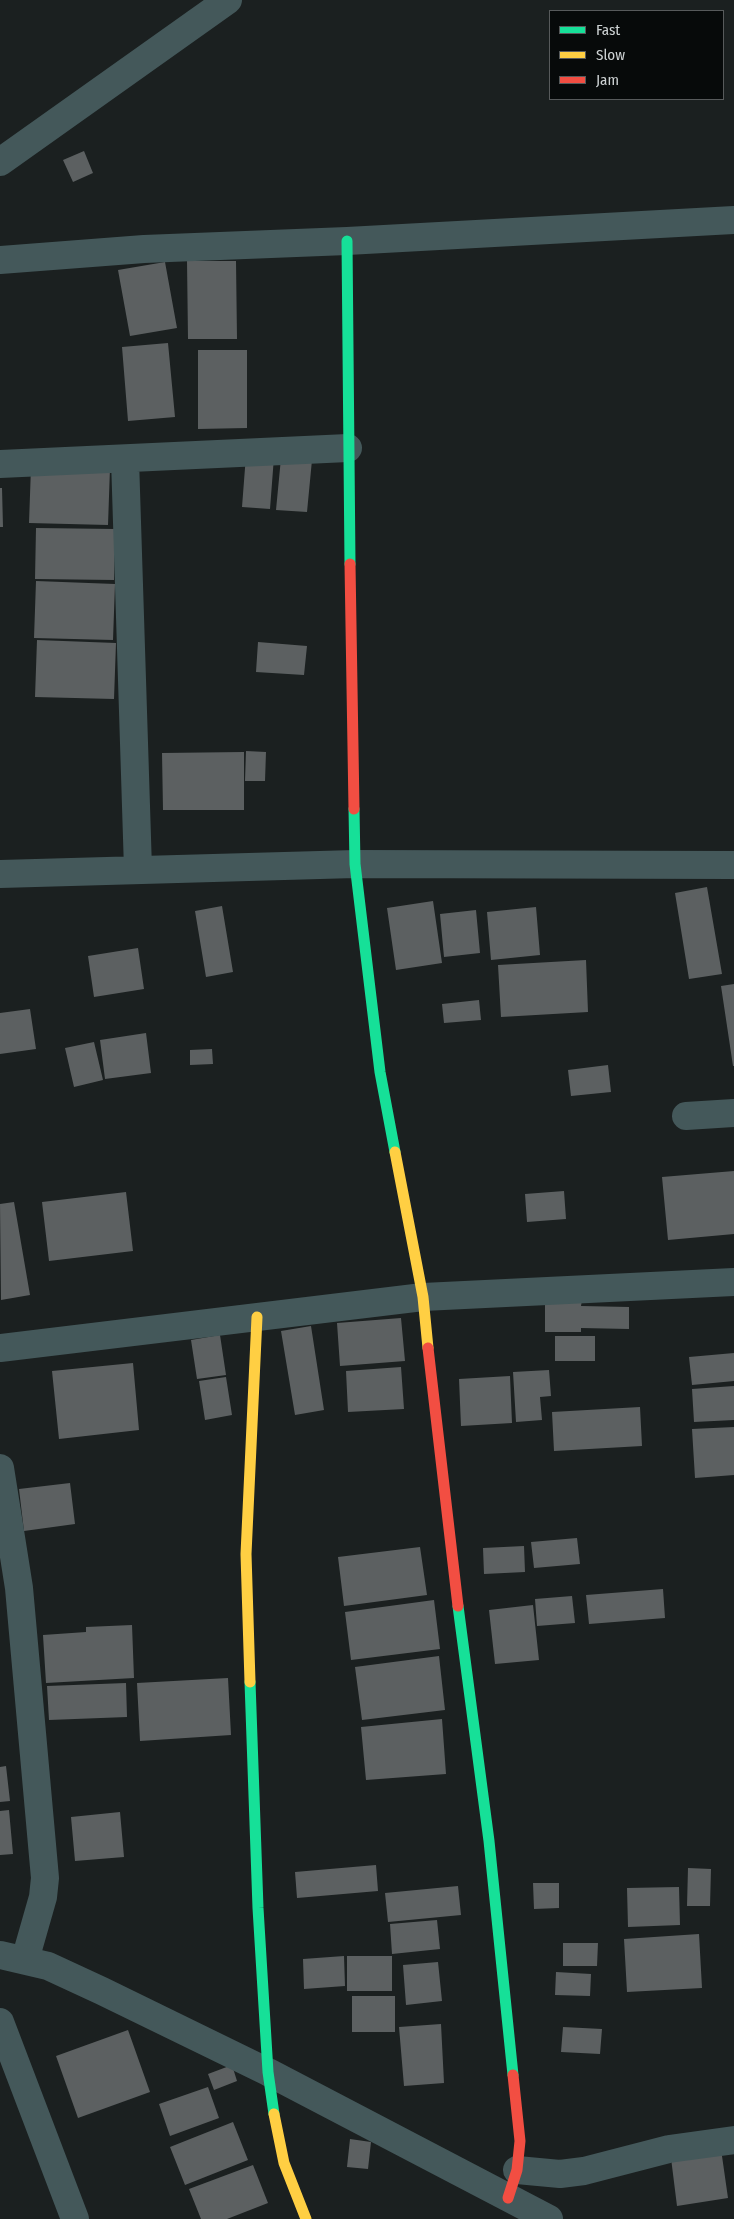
<!DOCTYPE html>
<html>
<head>
<meta charset="utf-8">
<style>
  body { margin:0 }
  #map { position:relative; width:734px; height:2219px; overflow:hidden; background:#1b2020; font-family:"Fira Sans Condensed",sans-serif }
  canvas { display:block }
  .legend { position:absolute; left:549px; top:10px; width:175px; height:90px; box-sizing:border-box; background:#070a0a; border:1px solid #575a5b; margin:0; padding:6px 9px; list-style:none; font-size:15px; color:#ced3d4 }
  .legend li { display:flex; align-items:center; gap:10px; height:25px }
  .legend b { width:25px; border:1px solid #575a5b }
</style>
</head>
<body>
<div id="map">
<canvas width="734" height="2219"></canvas>
<ul class="legend">
<li><b style="height:6px;background:#16e098"></b>Fast</li>
<li><b style="height:6px;background:#ffcf43"></b>Slow</li>
<li><b style="height:6px;background:#f24e42"></b>Jam</li>
</ul>
</div>
<script>
const ctx = document.querySelector('canvas').getContext('2d');
ctx.lineJoin = 'round';
function paint(path, color) {
  ctx.fillStyle = color;
  ctx.fill(path, 'evenodd');
}
function poly(rows) {
  const path = new Path2D();
  for (const r of rows) {
    path.moveTo(r[0], r[1]);
    for (let i = 2; i < r.length; i += 2) path.lineTo(r[i], r[i + 1]);
  }
  return path;
}
function trace(path, color, width, dash) {
  ctx.strokeStyle = color;
  ctx.lineWidth = width;
  ctx.lineCap = dash ? 'butt' : 'round';
  ctx.setLineDash(dash || []);
  ctx.stroke(path);
}
paint(poly([
  [84,151,93,173,73,182,63,160],
  [187,261,236,261,237,339,188,339],
  [165,262,177,328,130,336,118,270],
  [168,343,175,417,128,421,122,347],
  [198,350,247,350,247,428,198,429],
  [246,455,274,457,270,509,242,507],
  [281,458,312,460,307,512,276,510],
  [31,467,110,468,108,525,29,523],
  [0,488,2,488,3,527,0,527],
  [36,528,115,529,114,580,35,579],
  [36,581,115,584,113,640,34,638],
  [37,640,116,643,114,699,35,697],
  [258,642,307,646,304,675,256,672],
  [246,751,266,752,265,781,245,781],
  [244,752,244,810,163,810,162,753],
  [707,887,722,974,689,979,675,893],
  [433,901,442,963,396,970,387,908],
  [222,906,233,972,206,977,195,911],
  [536,907,540,955,491,960,487,912],
  [476,910,480,953,444,957,440,914],
  [138,948,144,989,94,997,88,956],
  [586,960,588,1012,501,1017,498,965],
  [734,984,734,1066,733,1066,721,986],
  [479,1000,481,1020,444,1023,442,1004],
  [30,1009,36,1049,0,1054,0,1013],
  [146,1033,151,1073,105,1079,100,1040],
  [94,1042,103,1080,74,1087,65,1048],
  [212,1049,213,1064,190,1065,190,1050],
  [608,1065,611,1092,571,1096,568,1070],
  [734,1171,734,1234,668,1240,662,1177],
  [564,1191,566,1219,527,1222,525,1194],
  [126,1192,133,1251,49,1261,42,1202],
  [14,1202,30,1295,1,1300,0,1204],
  [545,1299,582,1300,581,1306,629,1307,629,1329,581,1328,581,1332,545,1332],
  [401,1318,405,1361,340,1366,337,1323],
  [311,1326,324,1410,295,1415,281,1331],
  [220,1335,226,1375,197,1379,191,1340],
  [555,1336,595,1336,595,1361,555,1361],
  [734,1353,734,1381,692,1385,689,1357],
  [133,1363,139,1430,59,1439,52,1371],
  [401,1367,404,1409,348,1412,346,1371],
  [549,1370,551,1396,540,1397,542,1420,516,1422,513,1372],
  [510,1376,512,1423,461,1426,459,1379],
  [226,1377,232,1415,205,1420,199,1381],
  [734,1386,734,1420,694,1422,692,1389],
  [640,1407,642,1446,554,1451,552,1412],
  [734,1427,734,1475,695,1478,692,1429],
  [70,1483,75,1524,24,1531,19,1489],
  [577,1538,580,1564,534,1568,531,1542],
  [524,1546,525,1572,484,1574,483,1548],
  [420,1547,427,1595,344,1606,338,1557],
  [663,1589,665,1618,589,1624,586,1595],
  [572,1596,575,1623,537,1626,535,1599],
  [434,1600,440,1649,351,1660,345,1612],
  [533,1605,539,1660,495,1664,489,1610],
  [132,1625,134,1678,46,1683,43,1635,86,1632,86,1627],
  [439,1656,445,1710,362,1720,355,1667],
  [228,1678,231,1735,140,1741,137,1683],
  [126,1683,127,1717,49,1720,47,1686],
  [442,1719,446,1774,366,1780,361,1727],
  [6,1766,10,1801,0,1802,0,1767],
  [9,1810,13,1854,0,1855,0,1811],
  [120,1812,124,1857,75,1861,71,1817],
  [376,1865,378,1891,297,1898,295,1872],
  [688,1868,711,1869,710,1906,687,1906],
  [533,1883,559,1883,559,1908,534,1909],
  [458,1886,461,1915,388,1922,385,1893],
  [679,1887,680,1925,628,1927,627,1888],
  [437,1920,440,1949,392,1954,390,1924],
  [699,1934,702,1988,627,1992,624,1939],
  [563,1943,598,1943,597,1966,563,1966],
  [344,1956,345,1986,304,1989,303,1959],
  [347,1956,392,1956,392,1991,347,1991],
  [438,1962,442,2001,406,2005,403,1965],
  [556,1972,591,1974,590,1996,555,1995],
  [352,1996,395,1996,395,2032,352,2032],
  [441,2024,444,2083,404,2086,399,2027],
  [563,2027,602,2029,600,2054,561,2052],
  [128,2030,150,2092,78,2118,56,2056],
  [232,2065,237,2081,214,2090,208,2074],
  [208,2087,219,2118,170,2136,159,2104],
  [233,2122,248,2160,185,2185,170,2147],
  [350,2139,371,2142,368,2169,347,2167],
  [720,2142,728,2198,677,2206,670,2150],
  [253,2165,268,2203,227,2219,201,2219,189,2189]
]), '#5c6061');
trace(poly([
  [0,162,228,0],
  [0,260,144,249,347,241,734,220],
  [125,459,138,869],
  [0,464,348,448],
  [0,874,355,864,734,865],
  [686,1116,734,1113],
  [0,1348,423,1297,734,1282],
  [0,1468,19,1588,45,1878,43,1897,25,1960],
  [0,1955,48,1966,102,1991,268,2072,549,2219],
  [0,2022,75,2219],
  [517,2170,560,2174,584,2171,669,2149,734,2140]
]), '#44585a', 28);
trace(poly([
  [347,241,350,564],
  [354,809,355,864,380,1072,395,1152],
  [458,1606,489,1841,513,2075],
  [250,1682,258,1908,268,2072,274,2114]
]), '#16e098', 11);
trace(poly([
  [395,1152,423,1297,428,1348],
  [250,1682,246,1554,257,1317],
  [274,2114,284,2163,306,2219]
]), '#ffcf43', 11);
trace(poly([
  [350,564,354,809],
  [428,1348,458,1606],
  [508,2198,517,2170,520,2141,513,2075]
]), '#f24e42', 11);
</script>
</body>
</html>
